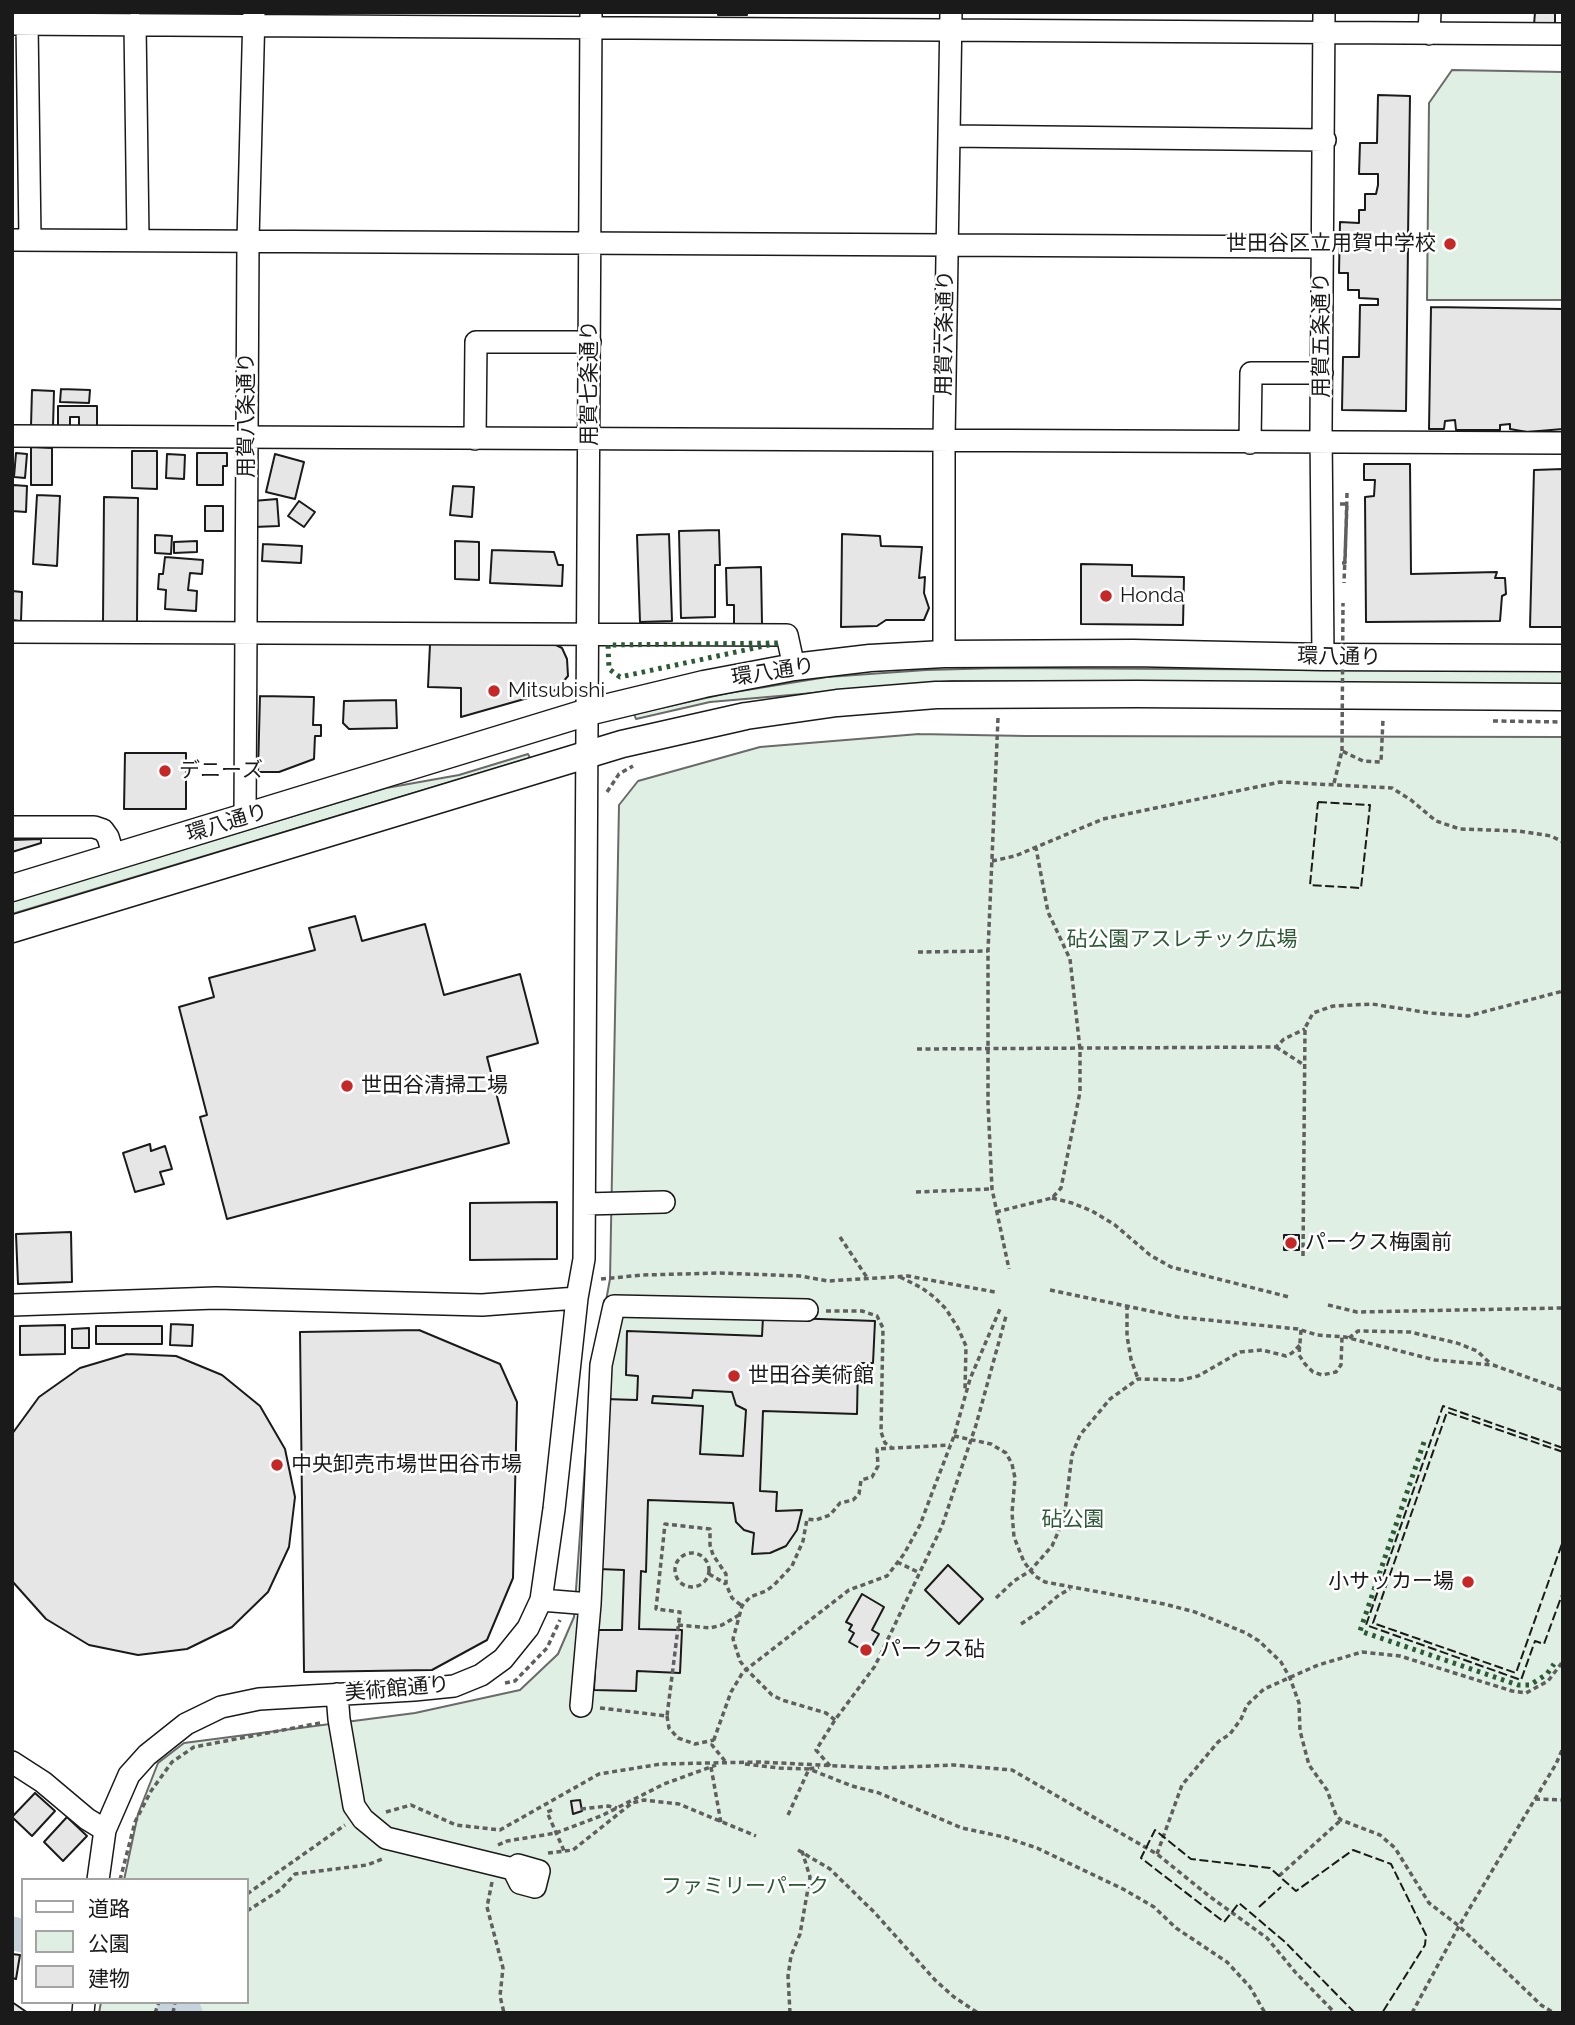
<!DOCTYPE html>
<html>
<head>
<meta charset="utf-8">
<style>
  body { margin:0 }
  #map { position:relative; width:1575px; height:2025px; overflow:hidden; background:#fff; font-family:Raleway,"Noto Sans JP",sans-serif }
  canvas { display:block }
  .frame { position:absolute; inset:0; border:14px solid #1a1a1a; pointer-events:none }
  .legend { position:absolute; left:21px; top:1878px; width:228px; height:126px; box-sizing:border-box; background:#fff; border:2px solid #a3a3a3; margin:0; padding:9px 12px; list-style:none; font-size:21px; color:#1a1a1a }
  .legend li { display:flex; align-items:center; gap:14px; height:35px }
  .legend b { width:35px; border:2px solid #a3a3a3 }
</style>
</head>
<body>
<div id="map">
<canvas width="1575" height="2025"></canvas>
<div class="frame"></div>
<ul class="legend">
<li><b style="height:9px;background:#fff"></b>道路</li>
<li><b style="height:19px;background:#e0efe3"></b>公園</li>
<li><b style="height:19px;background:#e6e6e6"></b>建物</li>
</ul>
</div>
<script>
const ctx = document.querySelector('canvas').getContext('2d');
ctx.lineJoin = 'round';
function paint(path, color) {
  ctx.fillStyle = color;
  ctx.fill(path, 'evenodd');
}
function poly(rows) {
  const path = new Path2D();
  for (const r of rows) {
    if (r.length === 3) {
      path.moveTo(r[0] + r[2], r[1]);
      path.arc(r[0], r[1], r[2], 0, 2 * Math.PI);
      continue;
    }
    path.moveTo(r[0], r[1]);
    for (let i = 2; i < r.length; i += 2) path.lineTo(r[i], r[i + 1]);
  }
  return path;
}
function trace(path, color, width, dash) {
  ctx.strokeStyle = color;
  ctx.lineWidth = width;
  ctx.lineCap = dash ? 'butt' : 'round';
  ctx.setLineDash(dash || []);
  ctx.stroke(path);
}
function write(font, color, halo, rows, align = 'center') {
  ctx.font = font + ' Raleway,"Noto Sans JP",sans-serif';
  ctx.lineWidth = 5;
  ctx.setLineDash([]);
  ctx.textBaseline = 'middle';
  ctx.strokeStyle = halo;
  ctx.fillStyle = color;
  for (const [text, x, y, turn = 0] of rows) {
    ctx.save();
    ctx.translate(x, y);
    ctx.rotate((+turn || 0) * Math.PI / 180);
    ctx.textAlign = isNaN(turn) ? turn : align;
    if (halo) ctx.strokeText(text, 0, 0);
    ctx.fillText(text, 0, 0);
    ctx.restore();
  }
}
const green = poly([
  [1452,70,1563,72,1563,300,1427,300,1429,103,1452,70],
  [1001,668,1563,671,1563,684,952,681,710,702,636,719,634,714,728,693,827,677,926,670,1001,668],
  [919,734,1026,736,1563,737,1563,2013,99,2013,101,2002,247,2002,247,1880,124,1880,138,1814,158,1763,184,1743,415,1713,520,1690,558,1654,574,1617,591,1382,610,1279,619,805,638,781,760,747,919,734],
  [528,754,530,758,12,914,12,901,386,788,459,775,528,754]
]);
paint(green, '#e0efe3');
trace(green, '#6a6a6a', 2);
trace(poly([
  [12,1933,23,1936],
  [173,2002,186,2013]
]), '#c6d2dc', 33);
const building = poly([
  [718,12,747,12,747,15,718,15,718,12],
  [1535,12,1555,12,1555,26,1534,25,1535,12],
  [1378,95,1410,96,1408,237,1389,237,1389,244,1408,245,1406,411,1342,410,1343,357,1359,357,1360,305,1378,305,1378,299,1359,298,1359,290,1348,290,1348,273,1339,273,1340,222,1359,223,1359,210,1365,210,1365,194,1376,194,1378,185,1378,174,1359,174,1360,143,1377,143,1378,95],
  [1431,307,1563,309,1563,429,1527,432,1510,429,1510,424,1500,425,1500,430,1456,430,1455,420,1445,421,1444,429,1429,429,1431,307],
  [61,389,90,390,89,403,60,402,61,389],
  [32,390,54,391,53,427,31,426,32,390],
  [58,406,97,406,97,427,79,428,79,417,70,417,70,429,58,429,58,406],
  [31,447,52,448,52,485,31,485,31,447],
  [132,451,157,451,157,489,132,488,132,451],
  [16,453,27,454,25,478,14,477,16,453],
  [197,453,227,453,227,466,223,466,223,485,197,485,197,453],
  [167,454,185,455,184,479,166,478,167,454],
  [275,454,304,462,295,499,266,492,275,454],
  [1364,464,1410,464,1411,574,1497,572,1495,578,1505,578,1506,594,1502,596,1500,621,1366,622,1365,497,1374,496,1375,480,1364,480,1364,464],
  [1563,469,1563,627,1530,627,1534,470,1563,469],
  [13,485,27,486,26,512,12,511,13,485],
  [453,486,474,487,472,517,450,515,453,486],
  [37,495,60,496,57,566,33,564,37,495],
  [104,497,138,498,137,623,103,623,104,497],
  [277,499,279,526,254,527,253,501,277,499],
  [299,501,315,512,304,527,288,516,299,501],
  [205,506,223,506,223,531,205,531,205,506],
  [719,530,720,565,715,565,715,617,681,618,679,531,719,530],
  [669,534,672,621,640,622,637,535,669,534],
  [842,534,880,536,881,546,922,547,919,578,925,577,924,593,929,608,924,620,886,620,877,626,841,627,842,534],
  [155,535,172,536,171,554,155,553,155,535],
  [197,541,197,552,174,553,174,542,197,541],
  [455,541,479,542,479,580,455,579,455,541],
  [263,544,302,546,301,563,262,561,263,544],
  [492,550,554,552,558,565,563,565,562,586,490,583,492,550],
  [165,557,203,560,202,574,190,573,188,590,197,591,196,611,165,609,166,590,158,589,159,574,163,574,165,557],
  [1081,564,1132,565,1132,576,1184,577,1183,625,1081,624,1081,564],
  [761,567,762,624,734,624,734,605,727,605,726,568,761,567],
  [12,591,22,592,21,621,12,620,12,591],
  [430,644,554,644,562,648,567,659,568,676,556,690,461,717,461,688,428,687,430,644],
  [260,696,314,697,313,725,321,725,321,736,315,736,314,759,279,772,258,772,260,696],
  [396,700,397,728,349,729,343,723,344,701,396,700],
  [125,753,186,753,186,809,124,809,125,753],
  [41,839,41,843,12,852,12,840,41,839],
  [355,916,362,941,425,924,444,995,520,974,538,1043,487,1057,509,1143,227,1219,200,1117,207,1115,179,1007,214,997,209,978,315,950,309,928,355,916],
  [150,1144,151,1151,165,1146,172,1169,160,1172,164,1184,135,1192,123,1153,150,1144],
  [557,1202,557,1259,470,1260,470,1203,557,1202],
  [71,1232,72,1282,18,1284,16,1234,71,1232],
  [1284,1235,1299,1235,1299,1250,1284,1250,1284,1235],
  [763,1317,875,1321,873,1363,858,1363,857,1414,763,1411,760,1491,777,1492,776,1511,802,1510,797,1530,786,1546,770,1553,752,1554,754,1533,744,1530,736,1522,733,1503,648,1500,646,1572,641,1571,639,1629,682,1630,680,1673,637,1671,636,1691,594,1690,597,1630,622,1630,624,1570,599,1569,605,1399,637,1400,638,1376,626,1375,627,1331,762,1336,763,1317],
  [693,1390,732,1392,736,1405,746,1410,743,1456,700,1454,703,1406,652,1403,653,1396,692,1398,693,1390],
  [171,1324,193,1325,192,1346,170,1345,171,1324],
  [65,1325,65,1354,20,1355,20,1326,65,1325],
  [96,1326,162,1326,162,1344,96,1344,96,1326],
  [89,1328,89,1348,72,1348,72,1329,89,1328],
  [419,1330,500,1364,517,1402,513,1578,487,1640,432,1670,304,1672,300,1332,419,1330],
  [127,1354,176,1356,222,1375,260,1406,285,1449,295,1497,289,1547,268,1592,232,1627,187,1649,138,1655,89,1645,46,1619,12,1581,12,1434,39,1397,80,1368,127,1354],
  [948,1565,983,1599,959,1624,925,1590,948,1565],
  [862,1594,884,1607,872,1630,879,1634,868,1653,849,1642,854,1633,849,1630,852,1625,846,1622,862,1594],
  [35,1793,55,1811,32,1836,12,1817,35,1793],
  [580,1800,582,1811,573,1814,571,1801,580,1800],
  [67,1817,87,1836,63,1861,44,1842,67,1817],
  [12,1954,20,1955,16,1979,12,1978,12,1954],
  [12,2002,28,2013,12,2013,12,2002]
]);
paint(building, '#e6e6e6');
trace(building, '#1a1a1a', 2);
const minor = poly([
  [27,23,30,240],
  [12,24,1563,34],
  [135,24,138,239],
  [1429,34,1430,12],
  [949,136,1325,140],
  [12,240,1322,247],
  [12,436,1563,443],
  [475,439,476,342,590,342],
  [1250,443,1251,373,1322,373],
  [12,632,787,635,794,667],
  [944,654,944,440,951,12],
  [1323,657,1321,429,1324,12],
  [245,818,248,240,254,12],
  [12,827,94,827,103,830,108,837,114,857],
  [585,1204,664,1202],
  [12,1305,216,1298,482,1305,577,1298],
  [541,1600,590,1604],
  [337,1694,339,1719,354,1806,363,1819,386,1838,513,1869,518,1865,539,1871,535,1887,520,1883,513,1869],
  [581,1706,590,1604,601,1365,614,1306,807,1310],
  [12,1762,43,1782,87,1819,105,1830],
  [98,1880,105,1830,129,1775,147,1755,186,1724,221,1707,259,1699,414,1690,454,1686,481,1675,503,1659,528,1628,541,1600,554,1509,577,1298,584,1259,591,12],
  [83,2013,84,2002]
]);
const major = poly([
  [12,888,588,712,704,684,794,667,870,658,944,654,1133,653,1323,657,1563,658],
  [12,929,622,744,746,716,837,703,936,695,1137,694,1563,697]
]);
trace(minor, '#1a1a1a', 24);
trace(major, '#1a1a1a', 29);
trace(poly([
  [1340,504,1347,504,1344,583],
  [1342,563,1345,563,1347,493],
  [998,718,988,951,988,1103,992,1189,1009,1269],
  [1493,721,1563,722],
  [1334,783,1342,751,1363,761,1381,762,1383,719],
  [607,792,619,774,633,766],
  [992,861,1015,856,1103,819,1280,782,1392,788,1411,800,1436,821,1460,829,1519,831,1551,836,1563,842],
  [918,952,988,951],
  [1276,1047,1304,1065],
  [917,1049,1276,1047,1284,1039,1305,1029],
  [916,1192,991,1189],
  [1052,1198,1072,1203,1092,1211,1115,1225,1150,1255,1171,1267,1289,1297],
  [996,1212,1052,1198,1061,1188,1080,1092,1080,1049,1070,959,1048,912,1036,848],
  [840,1237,868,1279],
  [1303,1256,1305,1028,1313,1013,1333,1006,1372,1004,1430,1013,1468,1016,1563,991],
  [900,1277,922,1288,934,1297,946,1309,958,1328,966,1346,965,1390],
  [601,1279,643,1275,720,1273,800,1276,828,1281,908,1276,995,1292],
  [1050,1290,1178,1317,1298,1329,1317,1335,1345,1337,1435,1360,1493,1365,1563,1390],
  [1127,1305,1127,1336,1131,1359,1138,1379],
  [1328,1305,1357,1312,1563,1308],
  [826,1311,862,1311,877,1316,883,1328,881,1432,885,1443,891,1447],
  [1301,1330,1299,1355,1305,1364,1313,1372,1322,1375,1336,1372,1341,1365,1342,1337],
  [1349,1338,1358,1331,1410,1332,1457,1343,1477,1351,1491,1364],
  [954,1436,991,1444,1006,1453,1012,1464,1015,1478,1012,1513,1014,1537,1024,1562,1035,1576,1045,1582,1164,1604,1195,1612,1246,1633,1259,1641,1281,1662,1290,1678,1299,1703,1300,1731,1309,1765,1327,1790,1336,1815,1341,1820,1380,1835,1395,1848,1429,1903,1459,1926,1541,2005,1554,2013],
  [692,1570,17],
  [897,1562,920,1573],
  [709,1574,726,1584],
  [996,1598,1014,1581,1030,1571,1052,1546,1064,1519,1072,1455,1080,1435,1110,1399,1138,1379,1181,1380,1198,1376,1240,1352,1262,1350,1286,1356,1292,1353,1300,1345],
  [1021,1624,1039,1612,1059,1595,1070,1589],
  [678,1625,710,1628,722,1625,739,1615],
  [505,1683,515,1681,547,1648,560,1620],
  [600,1708,667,1716,680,1612,656,1609,665,1524,710,1529,710,1545,713,1555,726,1574,726,1584,732,1598,742,1606],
  [667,1716,669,1728,678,1738,695,1744,714,1740],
  [835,1720,826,1713,782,1700,772,1695,746,1669,740,1661,733,1639,742,1606,750,1597,766,1591,774,1585,792,1566,803,1541,807,1519,816,1520,830,1515,840,1503,853,1500,859,1494,861,1480,872,1477,878,1466,877,1449,950,1445],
  [725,1761,712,1745,731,1692,743,1672,849,1590,887,1576,904,1554,920,1525,932,1493,954,1436,970,1379,1000,1309],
  [745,1764,779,1768,809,1769,852,1786,879,1793,962,1828,1004,1837,1037,1848,1123,1889,1154,1907,1176,1928,1227,1962,1250,1987,1265,2013],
  [830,1766,816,1750,835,1720,875,1666,942,1526,976,1425,1006,1316],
  [711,1767,721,1823],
  [1535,1799,1563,1800],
  [581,1809,608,1806,617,1808],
  [552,1810,547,1812,565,1853],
  [386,1812,411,1805,456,1825,500,1830,599,1774,661,1764,760,1762,879,1768,954,1765,1012,1770,1157,1854,1209,1896,1267,1938,1296,1973,1335,2013],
  [788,1815,809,1769,819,1767],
  [498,1845,507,1841,556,1833,603,1815,664,1784,716,1765],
  [798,1850,830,1869,874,1912,935,1980,954,1997,978,2013],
  [548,1853,573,1850,632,1803,644,1800,679,1804,756,1836],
  [1157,1854,1182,1785,1218,1742,1230,1734,1241,1719,1247,1705,1264,1689,1318,1665,1362,1652,1400,1656,1512,1691,1526,1693,1548,1681,1561,1664,1563,1658],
  [1279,1876,1341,1820],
  [120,1880,135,1822,151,1791,172,1762,194,1747,320,1723],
  [492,1882,487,1907,503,1968,500,1996,504,2013],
  [247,1894,345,1825],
  [247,1911,280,1890,295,1874,367,1865,385,1858],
  [155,2013,159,2002],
  [173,2013,175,2002],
  [790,2013,788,1976,791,1956,800,1934,810,1877,802,1851],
  [1412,2013,1459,1926,1556,1764,1563,1748]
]), '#5f5f5f', 3.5, [5, 3.5]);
trace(minor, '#fff', 21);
trace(major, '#fff', 26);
trace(poly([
  [1342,751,1343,603]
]), '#5f5f5f', 3.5, [5, 3.5]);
trace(poly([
  [778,643,620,677,609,669,608,645,778,643],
  [1424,1442,1360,1631,1518,1685,1530,1685,1547,1674,1554,1664]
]), '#2b5a34', 5, [3.5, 5]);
trace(poly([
  [1318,802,1370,805,1361,888,1310,885,1318,802],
  [1563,1448,1443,1406,1366,1625,1521,1680,1535,1641,1544,1644,1563,1592],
  [1563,1452,1447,1412,1373,1623,1516,1673,1563,1541],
  [1259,1907,1281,1887],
  [1355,2013,1285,1942,1239,1903,1224,1922,1141,1858,1155,1830,1191,1859,1270,1868,1296,1891,1353,1850,1391,1864,1426,1935,1425,1945,1382,2013]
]), '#1a1a1a', 2, [9, 3.5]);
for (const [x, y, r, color] of [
  [1450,244,7,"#c62828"],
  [1106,596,7,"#c62828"],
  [494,691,7,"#c62828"],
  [165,771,7,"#c62828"],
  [347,1086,7,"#c62828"],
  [1291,1243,7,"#c62828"],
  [734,1376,7,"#c62828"],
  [277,1465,7,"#c62828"],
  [1468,1582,7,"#c62828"],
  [866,1650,7,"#c62828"]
]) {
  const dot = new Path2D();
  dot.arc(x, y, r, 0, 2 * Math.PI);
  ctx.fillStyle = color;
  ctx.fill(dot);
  trace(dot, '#fff', 2.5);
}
write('21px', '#1a1a1a', '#fff', [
  ["世田谷区立用賀中学校",1436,244,"right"],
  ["Honda",1120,596],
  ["Mitsubishi",508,691],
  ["デニーズ",179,771],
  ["世田谷清掃工場",361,1086],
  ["パークス梅園前",1305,1243],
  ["世田谷美術館",748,1376],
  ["中央卸売市場世田谷市場",291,1465],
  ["小サッカー場",1454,1582,"right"],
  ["パークス砧",880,1650]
], 'left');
write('21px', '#1a1a1a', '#fff', [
  ["用賀六条通り",945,333,-89],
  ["用賀五条通り",1322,335,-90],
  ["用賀七条通り",590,383,-90],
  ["用賀八条通り",247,415,-90],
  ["環八通り",1339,657,1],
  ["環八通り",773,672,-9],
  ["環八通り",227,823,-17],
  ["美術館通り",397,1689,-5]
]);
write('21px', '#2b5a34', '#fff', [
  ["砧公園アスレチック広場",1182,940],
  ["砧公園",1073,1520],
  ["ファミリーパーク",745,1887]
]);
</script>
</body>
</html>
